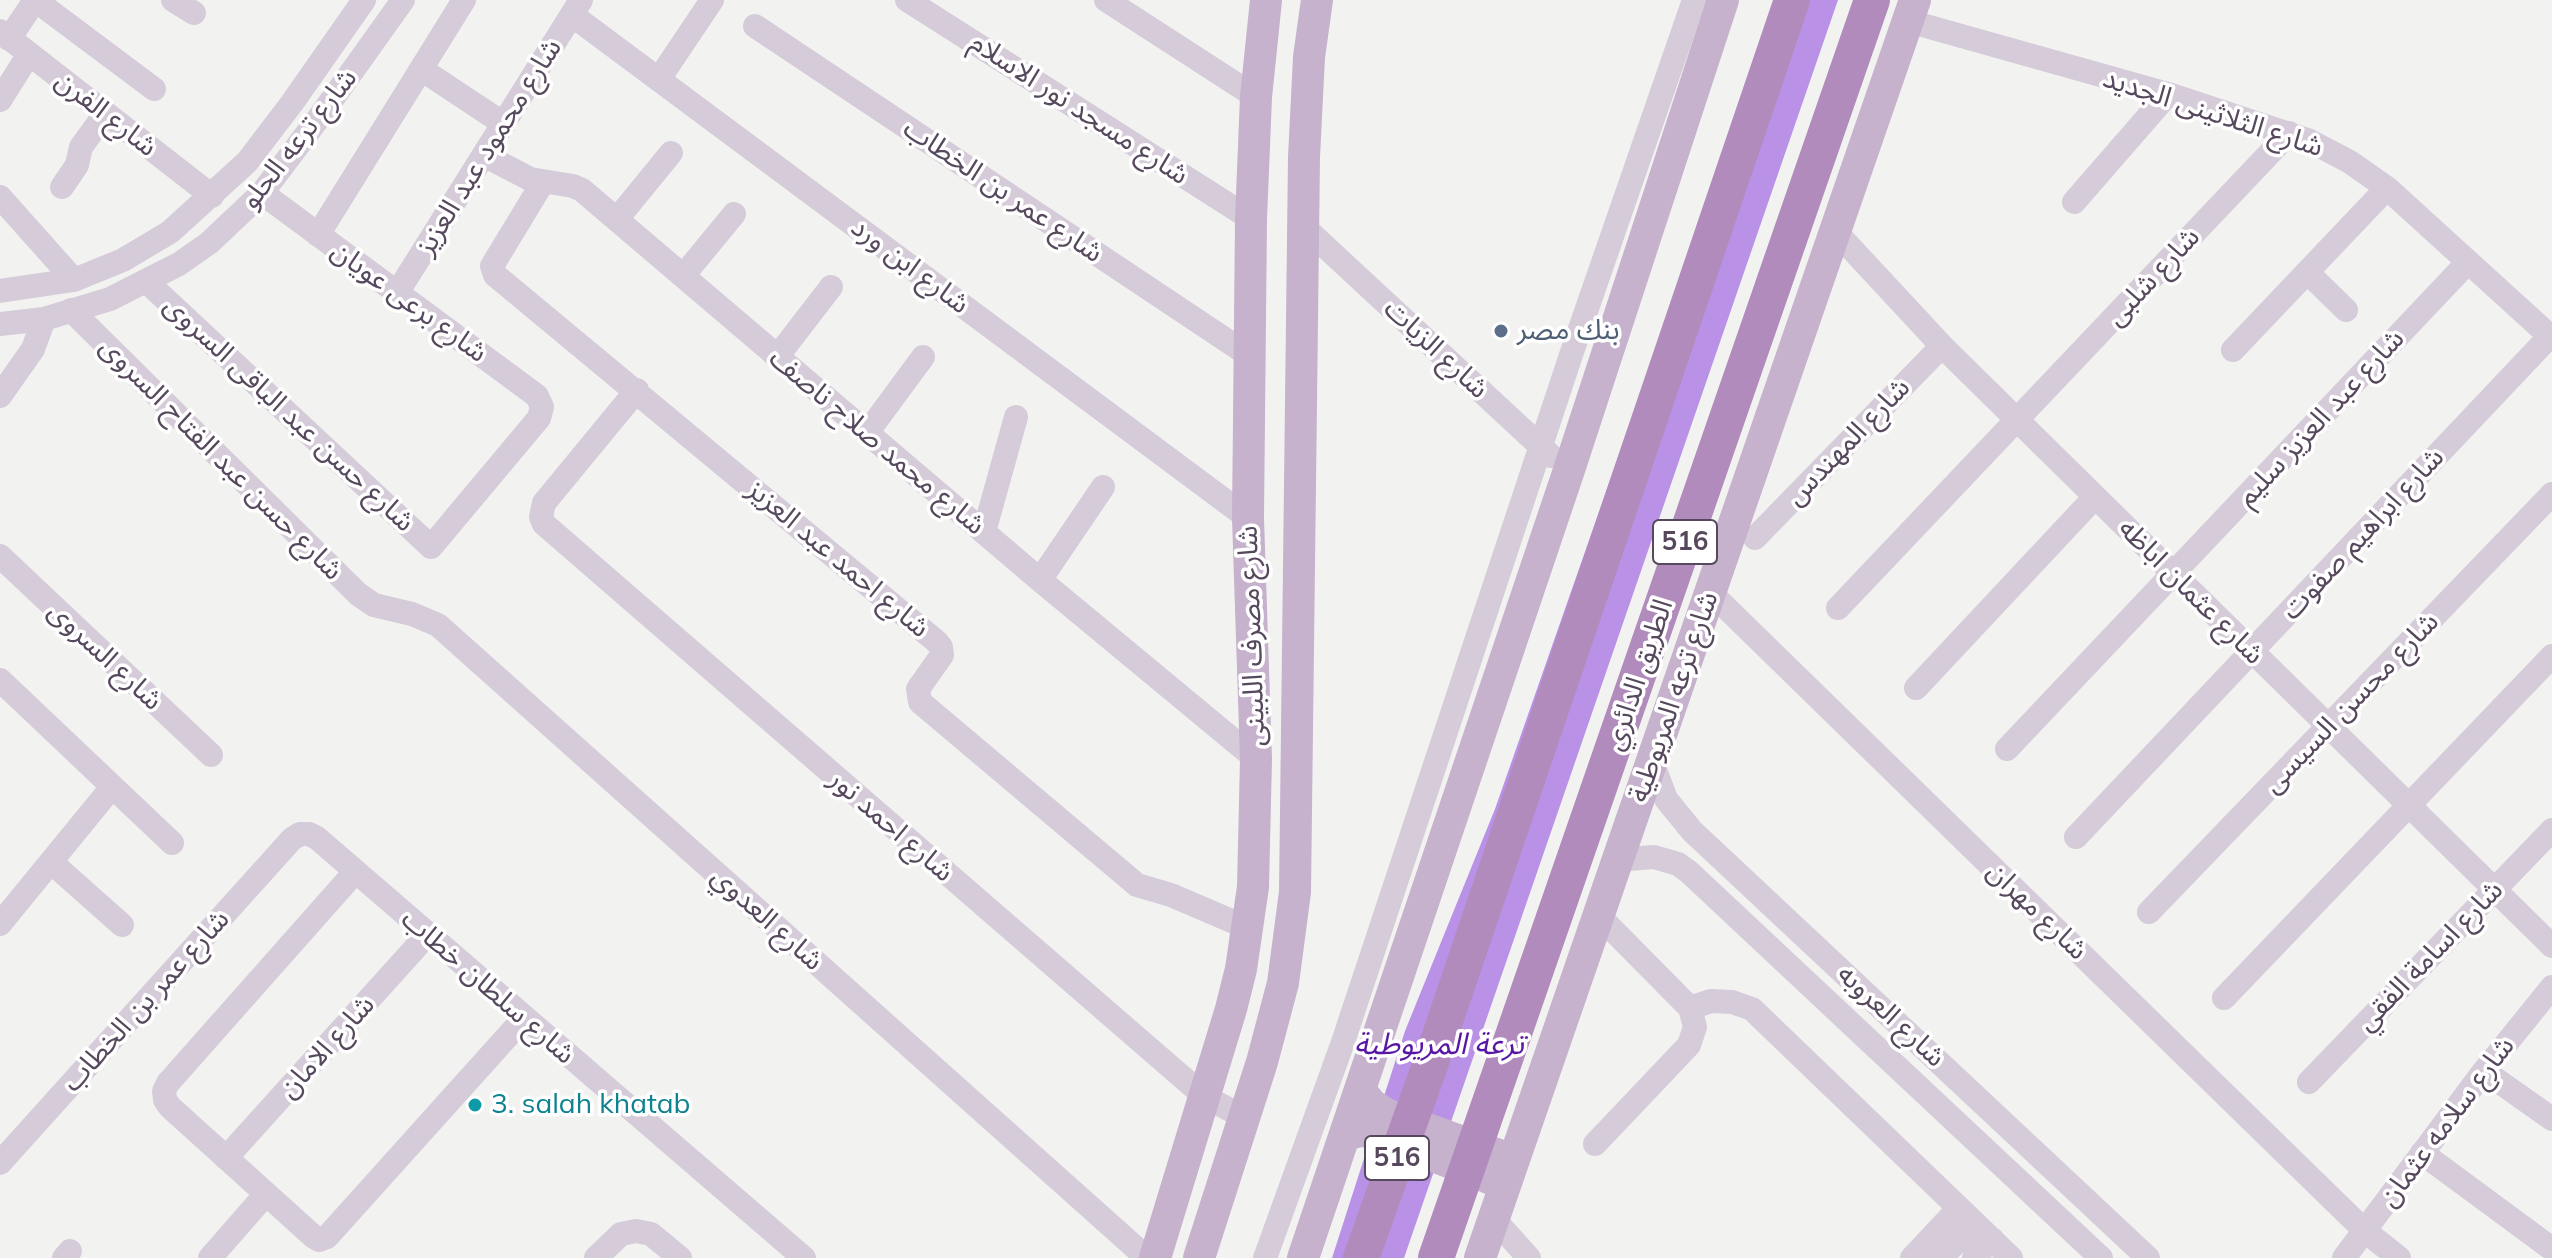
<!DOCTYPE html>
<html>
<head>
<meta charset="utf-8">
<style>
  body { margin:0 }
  canvas { display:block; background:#f2f3f0 }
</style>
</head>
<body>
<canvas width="2552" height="1258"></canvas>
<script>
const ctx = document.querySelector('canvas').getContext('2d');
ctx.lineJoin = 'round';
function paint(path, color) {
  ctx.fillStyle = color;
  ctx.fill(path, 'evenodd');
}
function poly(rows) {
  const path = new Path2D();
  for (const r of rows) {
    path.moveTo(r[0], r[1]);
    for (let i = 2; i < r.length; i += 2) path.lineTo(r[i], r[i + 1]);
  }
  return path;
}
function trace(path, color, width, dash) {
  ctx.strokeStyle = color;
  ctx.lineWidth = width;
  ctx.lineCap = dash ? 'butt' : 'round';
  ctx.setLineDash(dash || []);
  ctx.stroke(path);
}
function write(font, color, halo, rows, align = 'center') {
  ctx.font = font + ' Mulish,"Noto Sans Arabic",sans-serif';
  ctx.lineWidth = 7;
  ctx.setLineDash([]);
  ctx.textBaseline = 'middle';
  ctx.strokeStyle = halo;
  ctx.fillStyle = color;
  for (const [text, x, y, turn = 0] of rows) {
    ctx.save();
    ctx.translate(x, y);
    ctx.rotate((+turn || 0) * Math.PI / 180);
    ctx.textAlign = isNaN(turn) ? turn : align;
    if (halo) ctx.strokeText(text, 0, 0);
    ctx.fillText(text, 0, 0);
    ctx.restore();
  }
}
paint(poly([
  [1778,0,1838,0,1404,1258,1332,1258,1405,1031,1495,809]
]), '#b992e7');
trace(poly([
  [35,0,154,89],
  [173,0,194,13],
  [907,0,1251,219],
  [1106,0,1256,97],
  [572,15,1248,518],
  [1908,21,2168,94,2310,141,2350,162,2387,188,2552,338],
  [755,26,1250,356],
  [0,31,212,196],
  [9,39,35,0],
  [421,69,504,124],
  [659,79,712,0],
  [0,100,29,54],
  [484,155,530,179,573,186,582,190,1040,580,1256,759],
  [543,182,492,266,495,275,937,642,941,647,942,655,918,689,920,702,1137,885,1171,895,1248,928],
  [62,187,77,165,81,147,105,114],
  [0,197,74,280],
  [2074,202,2168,94],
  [617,219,671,153],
  [1303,226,1551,456],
  [1836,232,1942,346,2552,946],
  [318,235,464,0],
  [2307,272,2346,310],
  [683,276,734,214],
  [147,282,431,547,539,418,542,407,537,396,262,193],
  [0,291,74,280,123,260,170,232,247,162,292,103,364,0],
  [397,293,581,0],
  [71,310,358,594,374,605,412,614,438,625,1147,1258],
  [0,324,44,319,110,299,179,264,209,243,262,193,321,115,403,0],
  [2233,350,2387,188],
  [777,357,831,287],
  [637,390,544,503,541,517,544,524,1204,1096,1245,1118],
  [0,396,33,349,44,319],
  [867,433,923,357],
  [984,532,1016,417],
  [1755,538,1942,346],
  [0,556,211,755],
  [1040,580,1103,487],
  [1709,591,2365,1231,2399,1258],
  [1838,608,2289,133],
  [0,680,172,843],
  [1916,688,2095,497],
  [2007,749,2468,262],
  [1652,762,1666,799,1692,831,2148,1258],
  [2076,837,2550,336],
  [51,862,122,925],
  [1617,865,1628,859,1654,857,1678,864,1689,872,2101,1258],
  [355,872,168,1083,164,1091,165,1100,170,1107,314,1237,319,1240,327,1237,524,1018],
  [2149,912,2552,494],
  [0,924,112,787],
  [2224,998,2552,656],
  [1690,1008,1711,1001,1732,1002,1752,1009,2011,1258],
  [2484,1071,2552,1119],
  [2309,1082,2552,830],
  [1595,1144,1689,1045,1695,1027,1690,1008,1599,916],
  [2422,1153,2552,1249],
  [226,1158,427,935],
  [0,1163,292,839,300,834,309,834,317,838,804,1258],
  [1494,1219,1529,1258],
  [64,1258,70,1251],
  [210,1258,266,1194],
  [596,1258,621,1234,636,1231,651,1234,680,1258],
  [1265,1258,1343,1042,1573,349,1694,0],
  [1912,1258,1959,1208],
  [1941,1258,1975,1223],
  [1974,1258,1992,1239],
  [2344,1258,2484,1071,2552,987]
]), '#d5cbd9', 24);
trace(poly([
  [1360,1090,1371,1104,1386,1114,1499,1155],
  [1345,1135,1360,1131,1375,1133,1491,1179],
  [1155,1258,1231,1009,1241,969,1253,887,1256,759,1248,518,1251,219,1256,97,1266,0],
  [1199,1258,1262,1062,1283,983,1295,892,1304,157,1309,57,1317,0],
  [1303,1258,1568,473,1723,0],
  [1480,1258,1915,0]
]), '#c6b2cd', 32);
trace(poly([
  [1361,1258,1429,1068,1792,0],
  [1436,1258,1872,0]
]), '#b08bbc', 36);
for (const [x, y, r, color] of [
  [1501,331,8,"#5c6f8a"],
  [475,1105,8,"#0f9aa8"]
]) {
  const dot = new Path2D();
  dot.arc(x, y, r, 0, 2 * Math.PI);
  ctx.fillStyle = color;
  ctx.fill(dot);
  trace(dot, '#fff', 3);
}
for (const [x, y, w] of [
  [1685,542,64],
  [1397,1158,64]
]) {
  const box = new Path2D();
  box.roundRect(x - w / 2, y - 22, w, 44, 6);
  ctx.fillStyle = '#fff';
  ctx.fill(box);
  trace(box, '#57495d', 2);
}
write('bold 26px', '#57495d', null, [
  ["516",1685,542],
  ["516",1397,1158]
]);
write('28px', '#57495d', '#fff', [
  ["شارع مسجد نور الاسلام",1079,109,33],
  ["شارع الثلاثينى الجديد",2213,113,18],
  ["شارع الفرن",106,114,38],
  ["شارع ترعه الحلو",299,139,-52],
  ["شارع محمود عبد العزيز",489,147,-58],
  ["شارع عمر بن الخطاب",1003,191,34],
  ["شارع ابن ورد",910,266,37],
  ["شارع شلبى",2153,277,-47],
  ["شارع برعى عويان",409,302,36],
  ["شارع الزيات",1436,349,43],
  ["شارع حسن عبد الباقى السروى",289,414,43],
  ["شارع عبد العزيز سليم",2321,418,-47],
  ["شارع محمد صلاح ناصف",877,442,40],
  ["شارع المهندس",1848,442,-46],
  ["شارع حسن عبد الفتاح السروى",221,459,45],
  ["شارع ابراهيم صفوت",2363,534,-47],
  ["شارع احمد عبد العزيز",838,559,40],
  ["شارع عثمان اباظه",2191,592,45],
  ["شارع مصرف اللبينى",1252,636,-92],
  ["شارع السروى",105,656,43],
  ["الطريق الدائري",1639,675,-71],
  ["شارع ترعه المريوطية",1674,697,-71],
  ["شارع محسن السيسى",2351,703,-46],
  ["شارع احمد نور",891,826,41],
  ["شارع مهران",2037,911,44],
  ["شارع العدوي",767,919,42],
  ["شارع اسامة الفقي",2430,956,-46],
  ["شارع سلطان خطاب",488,987,41],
  ["شارع عمر بن الخطاب",146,1001,-48],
  ["شارع العروبه",1891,1016,43],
  ["شارع الامان",327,1047,-48],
  ["شارع سلامه عثمان",2447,1122,-53]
]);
write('28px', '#4e5e75', '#fff', [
  ["بنك مصر",1517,331]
], 'left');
write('28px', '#0d838f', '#fff', [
  ["3. salah khatab",491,1105]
], 'left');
write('italic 30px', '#5716a3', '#fff', [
  ["ترعة المريوطية",1439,1045]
]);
</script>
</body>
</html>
